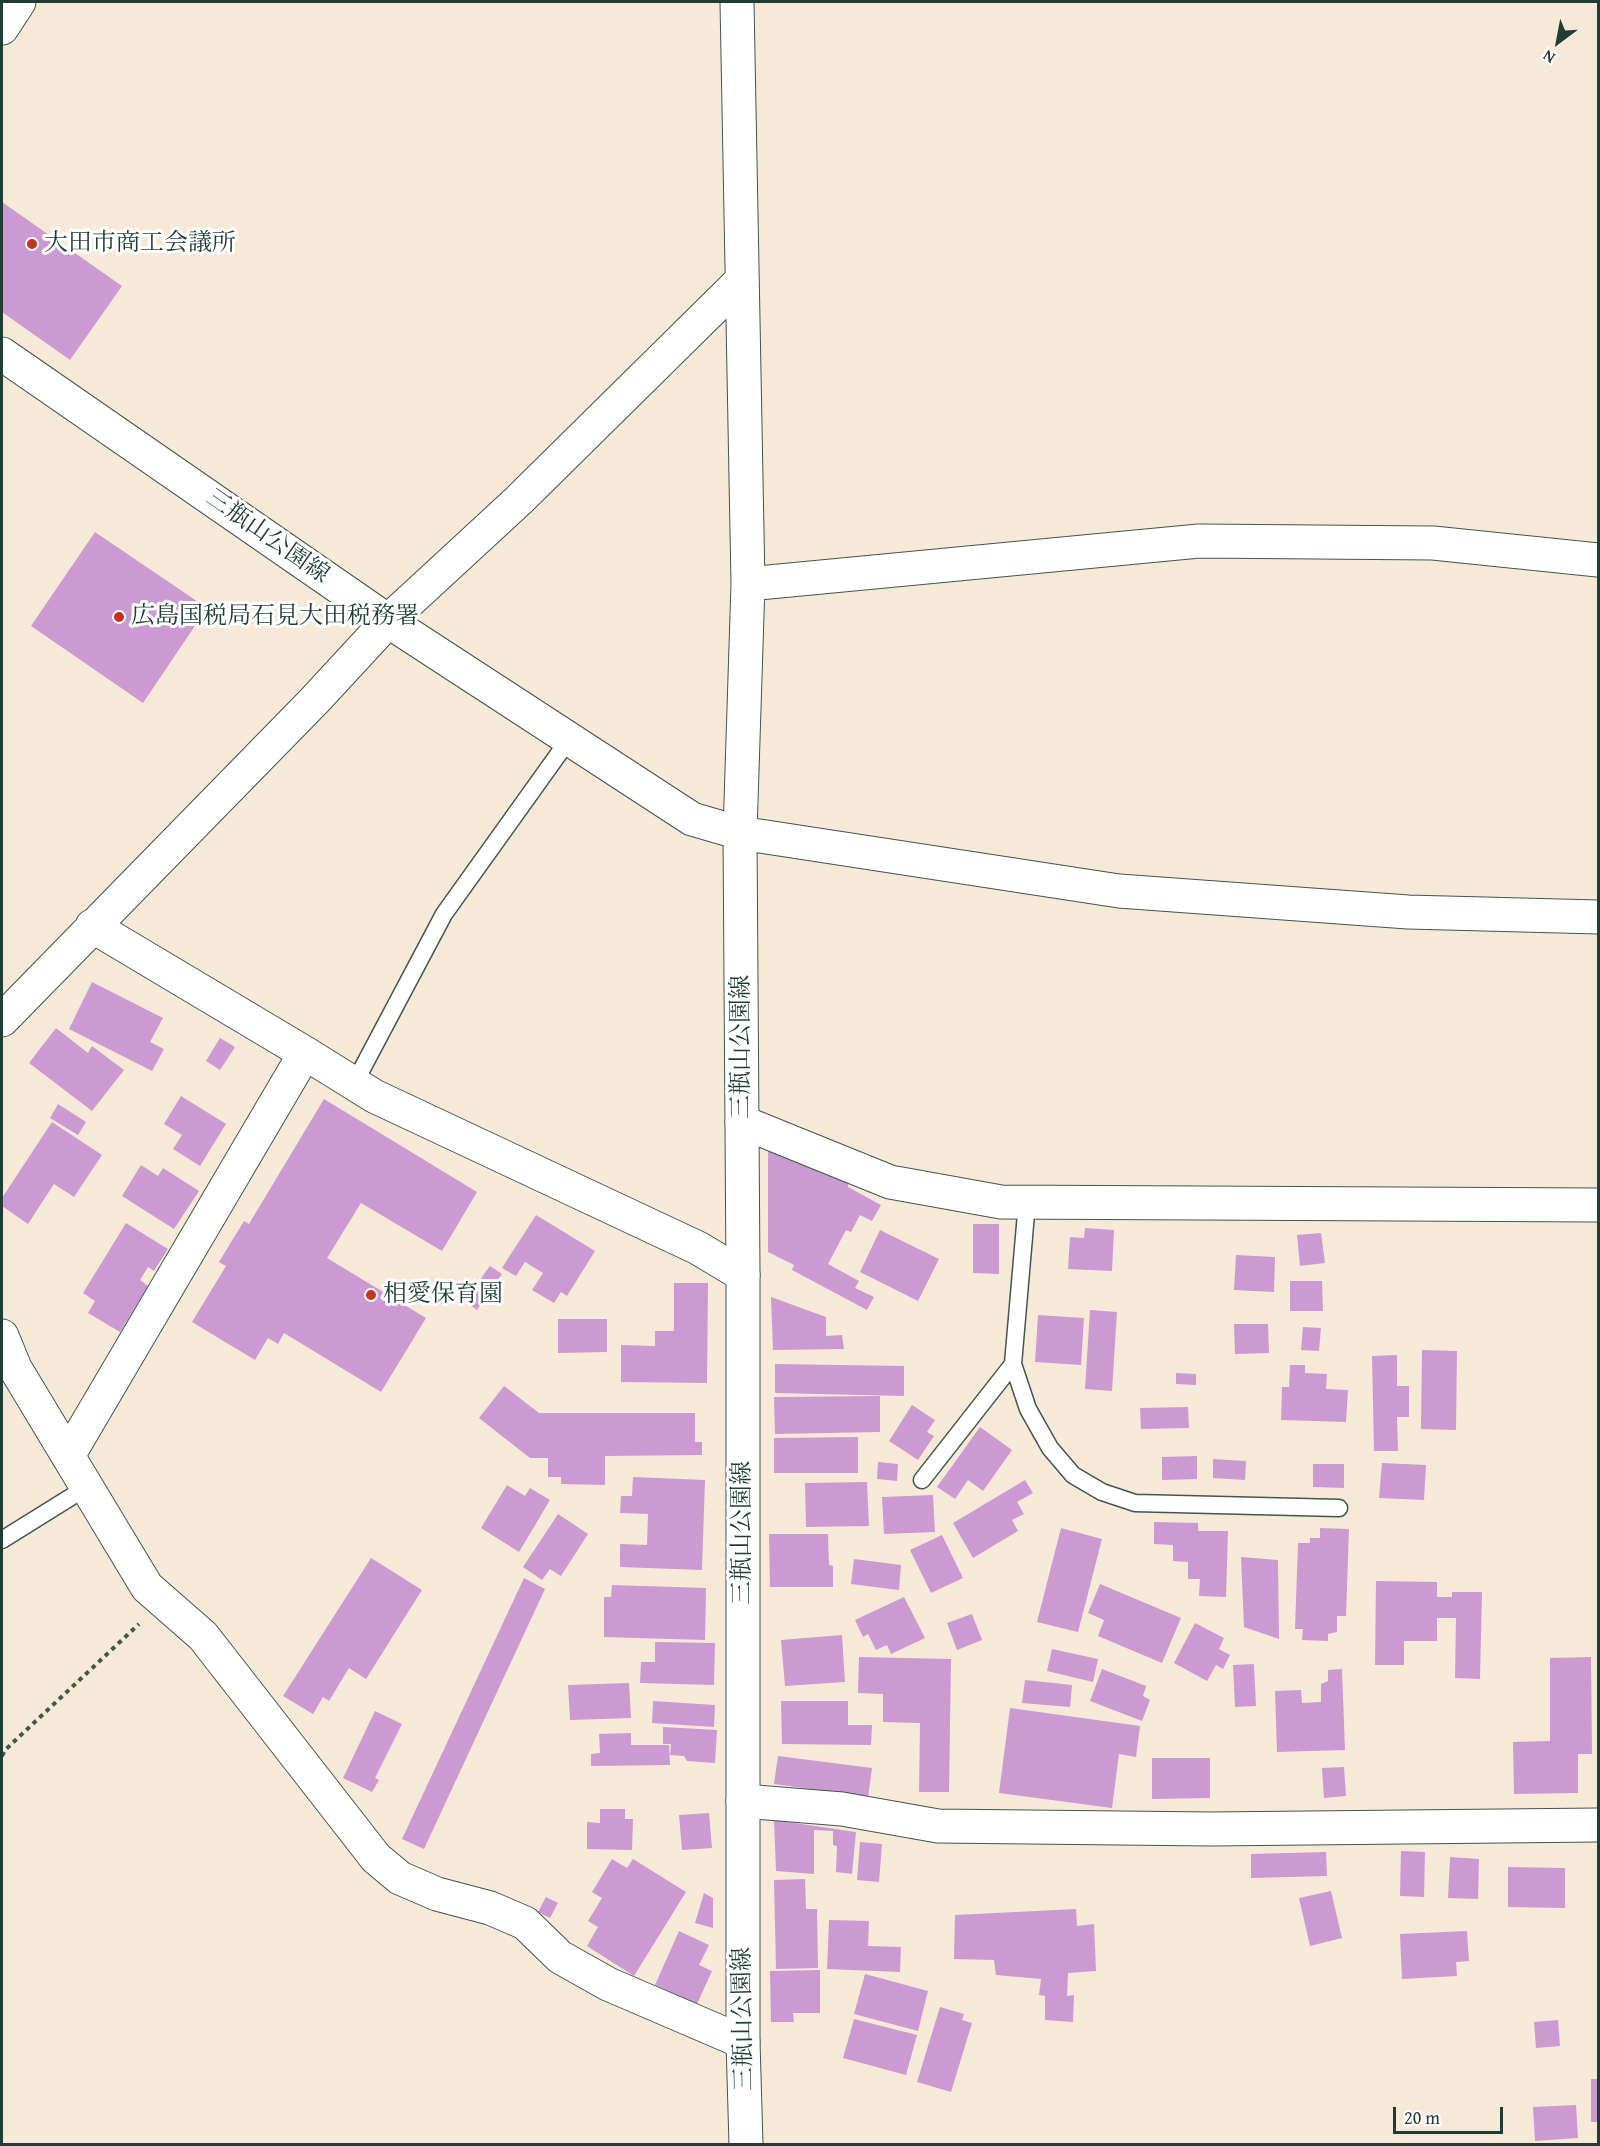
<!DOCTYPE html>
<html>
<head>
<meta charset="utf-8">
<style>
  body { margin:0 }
  #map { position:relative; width:1600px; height:2146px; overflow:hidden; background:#f7e9d7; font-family:"Gentium Book Plus",serif }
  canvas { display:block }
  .frame { position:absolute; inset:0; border:3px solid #1f3d34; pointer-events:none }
  .north { position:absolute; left:1528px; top:12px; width:60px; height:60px; -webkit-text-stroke:4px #fff; paint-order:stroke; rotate:212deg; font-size:16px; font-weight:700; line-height:24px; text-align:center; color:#1f3d34 }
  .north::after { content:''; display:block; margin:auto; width:21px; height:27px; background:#1f3d34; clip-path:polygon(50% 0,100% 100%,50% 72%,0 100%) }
  .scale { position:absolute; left:1393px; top:2107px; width:110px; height:27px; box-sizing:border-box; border:3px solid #1f3d34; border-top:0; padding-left:8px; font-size:18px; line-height:21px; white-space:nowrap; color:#1f3d34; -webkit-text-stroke:4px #fff; paint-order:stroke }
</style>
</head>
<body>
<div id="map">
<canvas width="1600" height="2146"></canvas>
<div class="frame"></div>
<div class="north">N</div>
<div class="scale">20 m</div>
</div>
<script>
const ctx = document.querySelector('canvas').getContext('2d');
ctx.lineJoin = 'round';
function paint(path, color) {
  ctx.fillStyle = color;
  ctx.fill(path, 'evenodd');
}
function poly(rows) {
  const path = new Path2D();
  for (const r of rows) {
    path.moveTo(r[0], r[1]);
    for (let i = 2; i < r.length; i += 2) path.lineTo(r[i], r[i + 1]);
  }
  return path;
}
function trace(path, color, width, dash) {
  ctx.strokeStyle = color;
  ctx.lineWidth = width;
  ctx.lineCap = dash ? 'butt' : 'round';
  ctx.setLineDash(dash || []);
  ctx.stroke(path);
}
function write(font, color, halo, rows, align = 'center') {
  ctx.font = font + ' "Gentium Book Plus","Noto Serif JP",serif';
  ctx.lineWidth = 6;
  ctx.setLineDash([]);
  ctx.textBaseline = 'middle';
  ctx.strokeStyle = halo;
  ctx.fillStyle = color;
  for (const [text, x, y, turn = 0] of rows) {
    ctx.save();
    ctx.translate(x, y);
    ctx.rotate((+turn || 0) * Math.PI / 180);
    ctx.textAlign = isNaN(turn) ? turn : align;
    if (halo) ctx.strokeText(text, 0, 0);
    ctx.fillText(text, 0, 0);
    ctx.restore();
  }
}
paint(poly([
  [2,202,122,286,70,360,2,312],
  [95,532,207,608,143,703,31,626],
  [92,982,163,1018,150,1042,164,1049,152,1071,69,1029],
  [56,1028,88,1053,92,1046,124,1070,92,1111,29,1063],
  [220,1038,235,1047,220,1070,206,1061],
  [181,1096,226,1124,200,1166,173,1149,182,1135,164,1124],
  [324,1099,477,1192,442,1251,361,1203,327,1258,426,1318,381,1392,284,1333,278,1344,268,1338,255,1360,192,1322,226,1266,219,1262,244,1221,249,1224],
  [58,1104,86,1122,78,1135,50,1118],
  [52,1122,102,1155,74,1197,54,1184,28,1224,2,1206,2,1198],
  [768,1140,849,1180,848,1187,881,1205,872,1221,860,1215,851,1232,846,1230,828,1264,859,1281,855,1288,874,1297,867,1310,792,1270,794,1265,768,1252],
  [141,1165,158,1176,163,1168,199,1191,174,1229,122,1196],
  [536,1215,595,1251,567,1296,561,1292,554,1303,532,1290,543,1273,525,1262,516,1276,502,1268],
  [126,1223,168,1249,154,1271,148,1267,140,1280,148,1286,120,1332,88,1313,95,1301,83,1293],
  [973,1224,999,1224,999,1274,973,1273],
  [1085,1228,1114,1230,1112,1271,1068,1269,1070,1237,1084,1238],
  [880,1230,939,1259,918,1301,860,1272],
  [1321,1233,1325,1263,1300,1266,1297,1235],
  [1236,1255,1275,1257,1274,1292,1234,1290],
  [490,1266,502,1274,477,1310,464,1301],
  [1290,1281,1322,1281,1323,1311,1290,1311],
  [674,1283,708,1283,707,1383,621,1382,621,1345,655,1346,655,1331,674,1331],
  [771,1297,826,1317,826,1336,842,1335,844,1349,773,1350],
  [1090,1310,1117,1312,1112,1391,1085,1389],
  [1038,1315,1084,1318,1081,1365,1035,1362],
  [558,1319,607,1319,607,1352,558,1353],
  [1234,1324,1268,1324,1269,1353,1235,1354],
  [1303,1327,1321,1328,1319,1351,1301,1350],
  [1422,1350,1457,1351,1456,1430,1421,1429],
  [1397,1355,1397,1386,1409,1386,1409,1417,1397,1417,1398,1451,1374,1451,1372,1356],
  [775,1364,904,1366,904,1396,775,1393],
  [1290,1365,1305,1365,1305,1373,1327,1374,1326,1389,1348,1390,1346,1422,1281,1420,1282,1387,1289,1387],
  [1176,1373,1196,1374,1196,1385,1176,1384],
  [504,1386,539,1413,695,1413,695,1442,702,1442,702,1455,605,1456,605,1485,561,1484,561,1477,548,1477,548,1458,530,1458,479,1418],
  [880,1396,880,1432,775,1434,774,1397],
  [912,1405,935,1420,927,1432,934,1436,918,1460,889,1441],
  [1188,1407,1189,1428,1141,1429,1140,1408],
  [980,1427,1012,1450,983,1491,968,1480,955,1499,937,1487],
  [858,1437,858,1473,774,1473,774,1438],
  [1197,1456,1197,1479,1162,1480,1162,1457],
  [1213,1459,1246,1461,1245,1480,1213,1478],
  [878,1462,898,1464,897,1481,877,1479],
  [1382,1463,1426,1465,1424,1500,1379,1498],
  [1313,1464,1344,1464,1344,1488,1313,1487],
  [633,1477,705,1480,702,1570,620,1567,620,1544,647,1545,648,1514,620,1513,621,1496,632,1496],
  [1025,1480,1033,1493,1017,1502,1024,1514,1012,1520,1018,1531,973,1558,953,1523],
  [867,1482,869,1526,806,1527,805,1483],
  [507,1485,525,1496,530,1488,550,1500,519,1552,481,1528],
  [933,1495,935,1532,884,1534,882,1497],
  [558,1514,588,1534,561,1576,550,1569,542,1580,523,1567],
  [1154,1522,1198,1523,1198,1531,1228,1531,1226,1597,1199,1596,1200,1579,1188,1579,1188,1562,1173,1561,1173,1545,1154,1544],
  [1061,1528,1102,1539,1078,1632,1037,1622],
  [1320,1528,1349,1529,1346,1616,1337,1616,1337,1632,1328,1634,1328,1641,1302,1640,1303,1629,1295,1629,1298,1543,1310,1543,1310,1538,1320,1538],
  [769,1534,828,1534,829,1565,833,1566,833,1587,770,1587],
  [942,1535,963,1578,931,1593,910,1550],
  [1241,1557,1278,1560,1279,1639,1244,1627],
  [371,1558,422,1590,366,1679,349,1668,329,1701,323,1697,313,1714,283,1696],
  [854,1559,901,1565,899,1590,851,1584],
  [524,1578,545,1589,424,1849,402,1839],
  [1376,1581,1437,1582,1437,1597,1452,1597,1452,1592,1482,1592,1480,1679,1455,1678,1456,1618,1437,1618,1437,1641,1404,1641,1404,1665,1375,1665],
  [1100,1584,1181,1618,1162,1663,1098,1636,1104,1620,1088,1613],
  [612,1585,706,1588,705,1640,604,1637,604,1597,611,1597],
  [904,1597,925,1638,891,1654,887,1645,876,1650,868,1634,863,1637,855,1620],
  [972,1614,982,1640,957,1650,947,1623],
  [1195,1623,1224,1638,1219,1649,1230,1655,1223,1669,1216,1665,1207,1681,1174,1663],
  [842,1635,845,1682,785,1686,781,1640],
  [655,1642,715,1643,714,1685,640,1683,641,1662,655,1662],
  [1052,1649,1098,1659,1093,1682,1047,1671],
  [859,1657,951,1659,949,1792,919,1792,920,1723,883,1722,883,1694,858,1693],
  [1591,1657,1592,1754,1578,1754,1578,1793,1514,1794,1513,1742,1550,1741,1550,1658],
  [1254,1664,1256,1706,1235,1707,1233,1665],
  [1102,1669,1146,1686,1143,1696,1150,1700,1142,1721,1090,1701],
  [1342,1669,1345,1750,1277,1752,1275,1691,1301,1690,1302,1703,1321,1702,1321,1684,1328,1681,1328,1670],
  [1025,1680,1072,1685,1070,1707,1022,1703],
  [629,1683,631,1718,570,1720,568,1685],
  [653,1701,715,1705,714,1727,652,1723],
  [781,1701,848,1701,848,1725,872,1725,871,1745,782,1744],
  [1010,1708,1140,1726,1136,1757,1119,1754,1112,1808,999,1793],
  [375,1711,402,1724,375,1778,379,1780,372,1792,343,1778],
  [663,1727,717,1730,715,1763,687,1761,684,1756,670,1755,671,1744,663,1744],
  [631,1733,631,1745,669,1745,670,1765,591,1766,591,1754,600,1753,599,1734],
  [778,1756,872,1768,868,1797,774,1784],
  [1152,1758,1210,1758,1210,1798,1152,1799],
  [1344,1767,1346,1796,1324,1798,1322,1768],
  [600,1809,625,1809,625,1819,633,1819,632,1850,587,1849,587,1822,600,1823],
  [709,1813,712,1848,682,1850,679,1815],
  [774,1820,856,1832,852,1874,836,1872,837,1846,833,1845,833,1831,814,1830,814,1874,776,1871],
  [860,1842,882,1844,879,1882,857,1880],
  [1401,1851,1425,1852,1424,1897,1400,1896],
  [1326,1852,1327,1876,1251,1878,1251,1854],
  [1450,1857,1479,1859,1478,1899,1448,1898],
  [612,1859,627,1868,633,1859,686,1892,634,1976,587,1946,598,1927,588,1921,602,1898,592,1892],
  [1508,1867,1565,1868,1565,1908,1508,1907],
  [805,1879,806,1909,817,1909,818,1968,776,1969,774,1880],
  [1331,1891,1342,1938,1310,1946,1299,1898],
  [704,1893,713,1898,713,1928,695,1923],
  [546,1897,558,1903,550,1918,538,1912],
  [1076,1909,1077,1926,1094,1924,1096,1971,1068,1973,1067,1996,1074,1995,1073,2022,1045,2020,1045,1996,1039,1995,1041,1979,996,1975,994,1960,954,1959,955,1915],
  [829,1920,869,1921,868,1946,901,1947,900,1972,827,1969],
  [679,1931,709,1945,699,1965,712,1971,697,2004,655,1985],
  [1467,1931,1469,1961,1456,1962,1457,1976,1402,1979,1400,1934],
  [820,1970,820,2013,793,2013,794,2022,771,2022,770,1971],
  [865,1974,928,1991,918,2031,854,2014],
  [940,2007,964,2014,962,2020,972,2023,951,2092,917,2082],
  [854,2019,917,2035,906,2075,843,2058],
  [1558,2020,1560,2046,1536,2048,1534,2022],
  [1591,2079,1598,2079,1598,2122,1591,2122],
  [1576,2105,1578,2138,1535,2141,1533,2107]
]), '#cb9ad2');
const service = poly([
  [354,1084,444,914,570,738],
  [1027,1202,1013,1364,1028,1409,1050,1448,1073,1475,1102,1492,1135,1503,1339,1508],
  [922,1480,1013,1364],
  [2,1540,87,1487]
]);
const minor = poly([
  [737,2,748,584,740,833],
  [2,28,19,2],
  [748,584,1199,541,1433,543,1598,560],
  [92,926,305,1053,374,1096,698,1248,743,1275],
  [2,1020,315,700,388,621,518,501,742,280],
  [742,1122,890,1182,1001,1202,1598,1205],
  [2,1336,15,1368,147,1587,203,1636,376,1858,400,1878,437,1894,490,1908,525,1923,560,1957,608,1984,743,2042],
  [68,1456,305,1053],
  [743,1801,842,1809,938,1826,1211,1829,1598,1825]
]);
const tertiary = poly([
  [740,833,1119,891,1408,912,1598,917]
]);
const primary = poly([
  [2,354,388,621,692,819,740,833,743,1275,743,2042,746,2144]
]);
trace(service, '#3f574c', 19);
trace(minor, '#3f574c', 35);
trace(tertiary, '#3f574c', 35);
trace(primary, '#3f574c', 35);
trace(poly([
  [2,1756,5,1750,139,1624]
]), '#3f574c', 4, [4.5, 4.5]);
trace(service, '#fff', 16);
trace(minor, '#fff', 33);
trace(tertiary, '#fff', 33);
trace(primary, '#fff', 33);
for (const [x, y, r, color] of [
  [32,244,6,"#c8321e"],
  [119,617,6,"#c8321e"],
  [371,1295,6,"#c8321e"]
]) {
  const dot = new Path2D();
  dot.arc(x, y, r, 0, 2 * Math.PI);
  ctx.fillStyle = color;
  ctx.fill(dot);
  trace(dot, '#fff', 2);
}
write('24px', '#1f3d34', '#fff', [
  ["大田市商工会議所",44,244],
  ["広島国税局石見大田税務署",131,617],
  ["相愛保育園",383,1295]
], 'left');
write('24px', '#1f3d34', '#fff', [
  ["三瓶山公園線",267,537,35],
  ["三瓶山公園線",742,1047,-90],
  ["三瓶山公園線",743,1533,-90],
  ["三瓶山公園線",744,2019,-91]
]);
</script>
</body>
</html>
